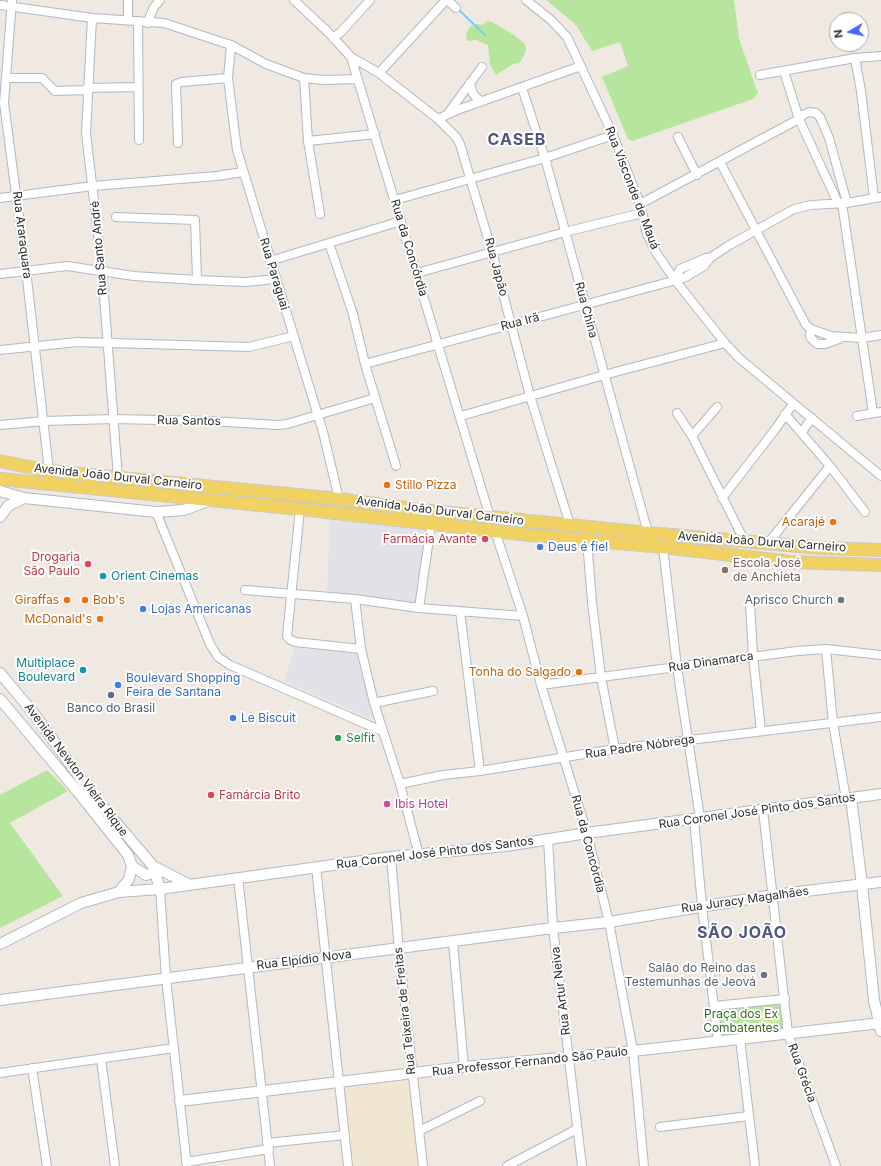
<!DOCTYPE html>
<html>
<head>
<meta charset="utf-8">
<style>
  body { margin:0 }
  #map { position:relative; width:881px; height:1166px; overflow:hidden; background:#efe9e1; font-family:Inter,sans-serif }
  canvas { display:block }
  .north { position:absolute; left:829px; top:12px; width:40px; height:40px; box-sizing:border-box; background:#fff; border:1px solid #ababab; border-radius:50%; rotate:261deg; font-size:11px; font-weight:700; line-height:16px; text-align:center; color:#2e2e2e }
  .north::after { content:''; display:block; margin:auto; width:14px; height:18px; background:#4264fb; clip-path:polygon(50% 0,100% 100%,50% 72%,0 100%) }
</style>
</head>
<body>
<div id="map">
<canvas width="881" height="1166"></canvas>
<div class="north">N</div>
</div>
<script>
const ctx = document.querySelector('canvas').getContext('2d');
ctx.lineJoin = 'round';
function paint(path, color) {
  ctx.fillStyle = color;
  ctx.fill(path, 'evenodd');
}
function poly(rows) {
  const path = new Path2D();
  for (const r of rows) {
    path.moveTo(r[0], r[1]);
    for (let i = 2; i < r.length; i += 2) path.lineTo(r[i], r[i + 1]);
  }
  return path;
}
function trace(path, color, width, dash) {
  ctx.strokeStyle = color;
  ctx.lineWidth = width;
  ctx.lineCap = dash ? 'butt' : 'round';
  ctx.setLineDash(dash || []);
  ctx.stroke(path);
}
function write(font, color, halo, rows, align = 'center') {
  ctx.font = font + ' Inter,sans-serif';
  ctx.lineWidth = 4;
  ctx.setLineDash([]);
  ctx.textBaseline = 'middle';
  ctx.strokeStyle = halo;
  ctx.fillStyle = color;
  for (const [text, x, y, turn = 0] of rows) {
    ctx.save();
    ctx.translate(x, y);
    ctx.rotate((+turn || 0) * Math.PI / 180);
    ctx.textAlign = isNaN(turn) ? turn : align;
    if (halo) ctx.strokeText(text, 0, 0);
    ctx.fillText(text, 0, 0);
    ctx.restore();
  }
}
paint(poly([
  [330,520,427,527,417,604,327,591],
  [295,648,355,653,360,657,375,720,284,681]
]), '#e3e1e8');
paint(poly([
  [409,1082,418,1166,351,1166,344,1089,374,1084]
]), '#f0e6d1');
paint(poly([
  [546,0,734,0,739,39,758,93,753,99,632,141,628,139,602,77,628,66,620,42,592,51,576,25],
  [487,21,492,22,511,33,524,43,526,48,524,56,519,63,513,64,496,75,490,65,488,45,476,40,467,41,466,34,470,27,477,24,482,25],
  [47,770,68,791,10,823,63,896,0,928,0,795],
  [780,1004,784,1029,723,1036,720,1010]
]), '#b6e59e');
paint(poly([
  [778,1010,780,1023,759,1026,757,1012]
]), '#c9ec9a');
trace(poly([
  [459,10,485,35]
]), '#75cff0', 2);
const minor = poly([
  [12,0,4,103,26,270,49,471],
  [294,0,329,33,351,57,490,517],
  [447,0,456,8],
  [526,0,551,20,567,37,613,135,640,204,647,234,657,254,675,280,725,343,739,358,881,476],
  [0,5,92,18,164,23,231,45,266,64,304,78,324,80,358,79],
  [92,18,86,133,102,270,118,478],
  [128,20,128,0],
  [138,22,139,140],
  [147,23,154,7,160,0],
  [333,38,341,32,370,0],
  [231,45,228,78,237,150,323,432,339,499],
  [351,57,379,73,438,119,456,137,460,144,492,252,530,396,570,525],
  [855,58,861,91,874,198],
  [784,71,799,119,838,203],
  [379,73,446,0],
  [760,75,855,58,881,56],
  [6,78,42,78,55,91,87,90],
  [304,78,308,141,320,214],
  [470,83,473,94,481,102],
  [87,88,138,87],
  [522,88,545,158,648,533],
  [449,112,482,67],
  [438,119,457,110,581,66],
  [678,137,697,175],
  [308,141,375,134],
  [178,143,176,84,182,82,228,78],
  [720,162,806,325,811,329,831,336,862,338,881,335],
  [0,198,93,186,217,176,243,172],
  [395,200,545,158,613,135],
  [842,203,873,413],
  [640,204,799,119,803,115,809,112,816,113,820,117,829,138,847,203],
  [116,217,195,220,197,280],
  [329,243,353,314,365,364,396,466],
  [270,261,401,221],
  [417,273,565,232,642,213],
  [0,274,67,266,134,276,197,280,245,282,275,279],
  [675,280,680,269,706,258,710,258],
  [811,329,810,337,817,344,825,344,839,339],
  [0,350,77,342,249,347,294,336],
  [365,364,684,278,704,266,710,258,728,246,794,209,811,205,847,203,881,197],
  [677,413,692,436,745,542],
  [785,414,830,466,865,512],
  [461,416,604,375,725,343],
  [857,416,881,412],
  [0,425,44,421,113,419,209,421,278,425,287,424,375,398],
  [802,432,812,418],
  [692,436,717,407],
  [722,498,774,431,793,404],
  [300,509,287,636,289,639,295,642,361,649],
  [156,512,210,644,218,657,230,665,382,731],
  [495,531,523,616,541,685,587,833,609,922,633,1051,644,1166],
  [587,540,592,602,601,677,615,749],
  [769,542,830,466],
  [663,547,677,667,700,818],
  [245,590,355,599,419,608,523,616],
  [355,599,361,649,374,703,400,784,419,855],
  [750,603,753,656,761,731],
  [419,608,431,525],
  [460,611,480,771],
  [826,649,833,723,846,799],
  [541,685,797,651,826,649,881,655],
  [374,703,433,691],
  [400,784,443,775,480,771,615,749,881,717],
  [763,810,788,1034,836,1166],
  [694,819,702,906,718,1041],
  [548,839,553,928,582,1166],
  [391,857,399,950,423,1166],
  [316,867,348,1166],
  [238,877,270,1166],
  [160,889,166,978,187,1166],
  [453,942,464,1067],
  [714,1006,785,999],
  [740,1039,755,1166],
  [101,1059,115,1166],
  [32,1068,47,1166],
  [0,1073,174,1048],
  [660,1127,749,1116],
  [419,1131,480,1101],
  [267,1143,345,1135],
  [186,1162,269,1149],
  [507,1166,577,1129]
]);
const tertiary = poly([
  [0,491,24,498,156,512,184,510,208,501],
  [0,517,8,506,24,498],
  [0,673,35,715,91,793,153,866,160,889],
  [0,699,78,792,128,855,132,866,131,870,129,879,119,892],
  [851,798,862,885,874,1000,881,1031],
  [132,866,146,875,156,872],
  [153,866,188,884],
  [0,944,81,903,119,892,160,889,391,857,506,846,587,833,881,794],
  [0,1000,553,928,609,922,773,895,881,882],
  [180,1101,464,1067,633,1051,881,1023]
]);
const primary = poly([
  [0,461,49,471,339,499,412,509,648,533,822,548,881,550],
  [0,479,300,509,530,535,663,547,791,562,881,565]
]);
trace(minor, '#b4b7c1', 10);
trace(tertiary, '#b4b7c1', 12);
trace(primary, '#c9c9c9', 14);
trace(minor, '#fff', 8);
trace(tertiary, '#fff', 10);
trace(primary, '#f2d163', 12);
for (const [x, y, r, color] of [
  [387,485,4,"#e8710a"],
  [833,522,4,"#e8710a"],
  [485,539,4,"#e0444e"],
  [540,547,4,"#3f7fe0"],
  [88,564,4,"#e0444e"],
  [725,570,4,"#8d6e63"],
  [103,576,4,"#0f9aa8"],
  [67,600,4,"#e8710a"],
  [85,600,4,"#e8710a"],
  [841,600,4,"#6b7280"],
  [143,609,4,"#3f7fe0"],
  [100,619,4,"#e8710a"],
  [83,670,4,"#0f9aa8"],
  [579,672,4,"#e8710a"],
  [118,685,4,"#3f7fe0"],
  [111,695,4,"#5c6f8a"],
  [233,718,4,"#3f7fe0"],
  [338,738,4,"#2e9e5b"],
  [211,795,4,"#e0444e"],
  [387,804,4,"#d1479c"],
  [764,975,4,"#6b7280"]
]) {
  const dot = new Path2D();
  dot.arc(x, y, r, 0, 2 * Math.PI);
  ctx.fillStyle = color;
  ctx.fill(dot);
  trace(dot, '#fff', 1.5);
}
write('12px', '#2e2e2e', '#fff', [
  ["Rua Visconde de Mauá",632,188,69],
  ["Rua Araraquara",22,235,83],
  ["Rua Santo André",99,248,-95],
  ["Rua da Concórdia",409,248,73],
  ["Rua Japão",496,267,75],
  ["Rua Paraguai",274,274,73],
  ["Rua China",586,310,75],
  ["Rua Irã",520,322,-15],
  ["Rua Santos",189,421,1],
  ["Avenida João Durval Carneiro",118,477,6],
  ["Avenida João Durval Carneiro",440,511,7],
  ["Avenida João Durval Carneiro",762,542,4],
  ["Rua Dinamarca",711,662,-8],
  ["Rua Padre Nóbrega",640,747,-8],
  ["Avenida Newton Vieira Rique",76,770,53],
  ["Rua Coronel José Pinto dos Santos",757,811,-8],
  ["Rua da Concórdia",588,844,75],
  ["Rua Coronel José Pinto dos Santos",435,853,-7],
  ["Rua Juracy Magalhães",745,900,-8],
  ["Rua Elpídio Nova",304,960,-7],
  ["Rua Artur Neiva",561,991,-97],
  ["Rua Teixeira de Freitas",405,1011,-96],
  ["Rua Professor Fernando São Paulo",530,1062,-6],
  ["Rua Grécia",802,1073,70]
]);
write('12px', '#c56008', '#fff', [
  ["Stillo Pizza",395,485,"left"],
  ["Acarajé",825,522],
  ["Giraffas",59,600],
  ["Bob's",93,600,"left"],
  ["McDonald's",92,619],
  ["Tonha do Salgado",571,672]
], 'right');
write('12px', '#be3a42', '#fff', [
  ["Farmácia Avante",477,539],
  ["Drogaria",80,557],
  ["São Paulo",80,571],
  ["Famárcia Brito",219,795,"left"]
], 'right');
write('12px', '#366cbe', '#fff', [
  ["Deus é fiel",548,547],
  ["Lojas Americanas",151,609],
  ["Boulevard Shopping",126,678],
  ["Feira de Santana",126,692],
  ["Le Biscuit",241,718]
], 'left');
write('12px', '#785e54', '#fff', [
  ["Escola José",733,563],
  ["de Anchieta",733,577]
], 'left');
write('12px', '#0d838f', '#fff', [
  ["Orient Cinemas",111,576],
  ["Multiplace",75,663,"right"],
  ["Boulevard",75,677,"right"]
], 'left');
write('12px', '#5b616d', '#fff', [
  ["Aprisco Church",833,600],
  ["Salão do Reino das",756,968],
  ["Testemunhas de Jeová",756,982]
], 'right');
write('12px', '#4e5e75', '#fff', [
  ["Banco do Brasil",111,708]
]);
write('12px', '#27864d', '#fff', [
  ["Selfit",346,738]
], 'left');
write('12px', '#b23c85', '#fff', [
  ["Ibis Hotel",395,804]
], 'left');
write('12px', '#2c6e1b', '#fff', [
  ["Praça dos Ex",741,1014],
  ["Combatentes",741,1028]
]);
ctx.letterSpacing = '1px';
write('bold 16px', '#4d5680', '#fff', [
  ["CASEB",517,140],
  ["SÃO JOÃO",742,933]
]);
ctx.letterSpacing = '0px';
</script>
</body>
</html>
